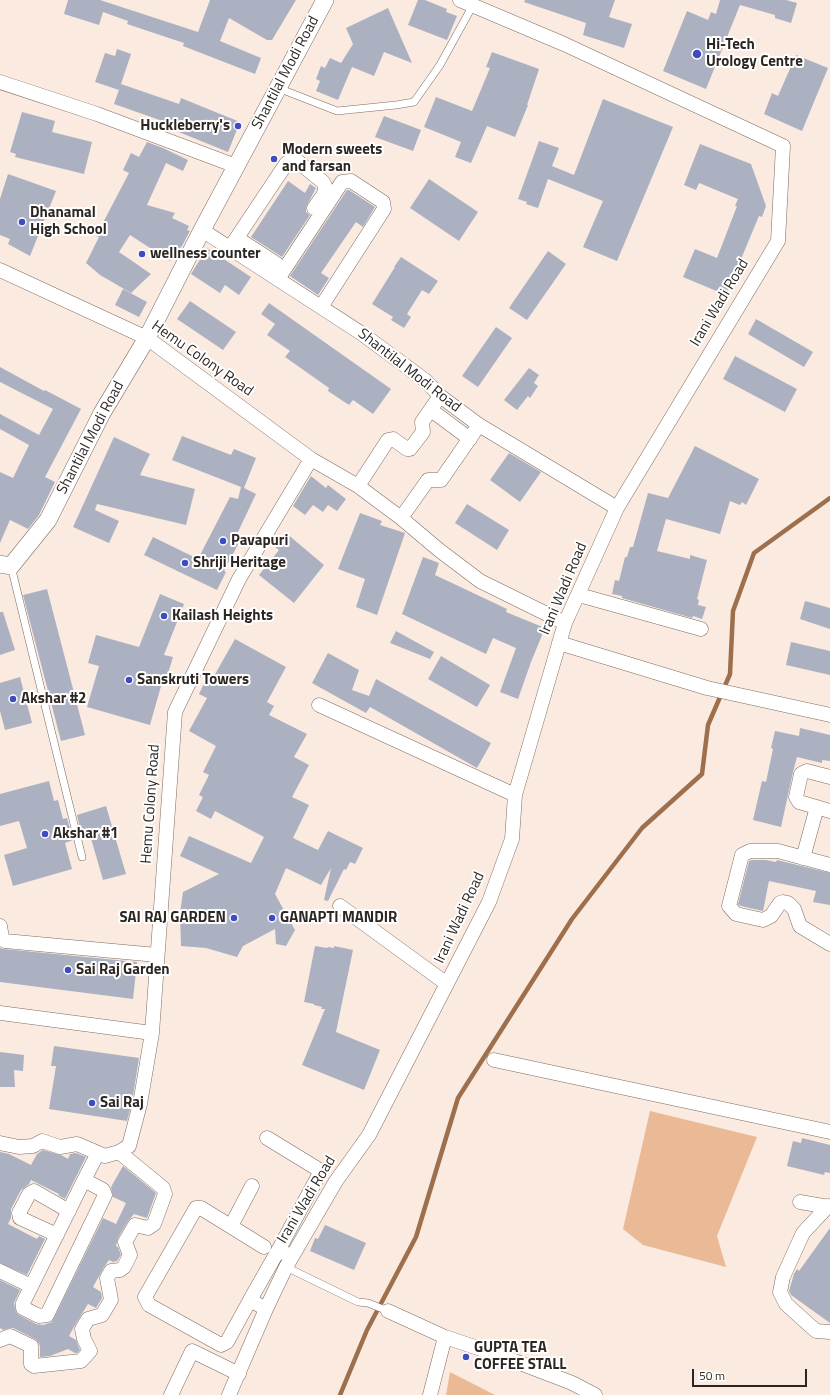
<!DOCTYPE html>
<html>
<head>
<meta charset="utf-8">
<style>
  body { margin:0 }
  #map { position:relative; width:830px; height:1395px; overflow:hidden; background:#fbeadf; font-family:"Titillium Web",sans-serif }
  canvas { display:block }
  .scale { position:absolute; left:692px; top:1369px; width:115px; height:18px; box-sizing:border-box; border:2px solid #2d2723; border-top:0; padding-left:5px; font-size:12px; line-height:14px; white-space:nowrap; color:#2d2723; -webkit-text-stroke:3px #fff; paint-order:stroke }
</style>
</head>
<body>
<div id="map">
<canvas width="830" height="1395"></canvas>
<div class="scale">50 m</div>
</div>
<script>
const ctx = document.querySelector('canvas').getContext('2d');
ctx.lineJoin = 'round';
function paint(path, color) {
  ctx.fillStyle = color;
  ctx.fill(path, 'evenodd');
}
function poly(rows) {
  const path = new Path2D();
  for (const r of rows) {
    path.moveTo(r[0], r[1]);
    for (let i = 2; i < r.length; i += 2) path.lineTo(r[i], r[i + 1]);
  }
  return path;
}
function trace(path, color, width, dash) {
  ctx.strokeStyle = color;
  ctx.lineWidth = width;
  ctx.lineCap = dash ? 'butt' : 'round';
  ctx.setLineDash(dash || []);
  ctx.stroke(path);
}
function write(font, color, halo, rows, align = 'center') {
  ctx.font = font + ' "Titillium Web",sans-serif';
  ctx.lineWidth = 4;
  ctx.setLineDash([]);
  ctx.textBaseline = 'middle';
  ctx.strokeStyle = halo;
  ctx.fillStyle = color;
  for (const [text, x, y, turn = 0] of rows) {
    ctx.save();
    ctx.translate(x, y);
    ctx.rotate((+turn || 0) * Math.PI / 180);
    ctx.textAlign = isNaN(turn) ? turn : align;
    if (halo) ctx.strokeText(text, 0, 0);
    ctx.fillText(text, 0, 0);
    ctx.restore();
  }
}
paint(poly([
  [650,1111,757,1137,717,1236,726,1267,643,1245,623,1229],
  [450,1372,495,1395,446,1395]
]), '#eaba97');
trace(poly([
  [340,1395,367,1330,416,1237,458,1098,572,919,642,828,702,774,708,725,730,674,733,611,754,553,830,498]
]), '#9e6f4c', 4.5);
paint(poly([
  [68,0,100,0,198,32,210,0,296,0,272,40,267,40,229,18,220,41,261,58,255,74,183,46,184,43,127,24,128,21,103,12,99,25,64,14],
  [418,0,425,0,447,9,446,12,457,16,447,40,408,25],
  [525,0,615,0,609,17,632,24,624,48,583,35,586,23,524,2],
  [720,0,786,0,797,3,791,23,775,18,775,15,740,5,706,89,663,71,687,11,708,20,711,12,716,14],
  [388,8,412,63,384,52,374,76,352,67,338,100,316,91,320,81,316,79,321,66,325,68,330,58,341,63,353,44,346,28],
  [117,49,131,54,119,90,95,82,105,53,115,56],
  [492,52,539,69,527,105,528,105,515,137,487,126,471,163,455,157,461,142,424,127,436,97,472,111,490,68,486,67],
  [796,55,828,68,802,131,764,114,772,93,778,96],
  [121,84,179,104,181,98,240,122,228,152,169,128,171,124,114,104],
  [603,99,673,127,617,261,583,247,603,201,548,179,538,208,526,204,527,202,518,199,539,141,559,148,552,166,574,175],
  [22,112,55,121,52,132,92,142,84,174,15,157,16,154,10,152],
  [384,116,421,130,413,151,375,137],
  [147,142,163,148,188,160,183,171,166,163,147,205,175,213,172,218,189,226,187,230,190,231,182,246,174,254,170,261,130,235,119,252,151,274,131,293,100,275,86,263,99,237,96,236,129,173,123,170,131,153,139,157],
  [700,144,751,164,766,206,762,217,759,216,726,295,683,277,695,249,717,258,737,206,735,206,738,199,699,183,696,190,684,185],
  [8,174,56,191,30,256,8,244,10,239,0,235,0,199],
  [429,179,478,212,459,241,410,208],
  [288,181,305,193,310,184,316,188,306,207,306,212,310,215,282,257,251,237],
  [347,190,349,190,375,207,363,227,356,222,321,273,329,278,318,295,290,276],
  [207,248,251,277,239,295,225,285,220,293,191,274],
  [548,251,566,264,527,320,509,308],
  [401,257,438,281,429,294,422,290,407,314,411,317,404,328,391,320,393,317,372,304,395,267,394,267],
  [123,289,147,302,139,317,115,305],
  [190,301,236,332,223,350,177,319],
  [269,303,391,389,373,414,353,400,349,405,328,391,329,388,285,357,290,351,267,335,275,324,261,314],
  [756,319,813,352,804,367,748,334],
  [496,327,512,338,478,387,462,376],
  [735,356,797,389,785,412,723,379],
  [0,367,44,391,45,390,81,409,45,477,55,482,39,515,28,529,10,520,0,543,0,472,13,478,29,445,0,429,0,414,39,435,53,409,0,382],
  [529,368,539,375,534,383,538,386,530,398,528,396,517,410,504,400],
  [182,436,231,455,234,449,256,458,244,488,256,494,237,534,242,537,224,571,226,572,217,590,144,555,153,537,198,559,230,497,238,499,241,487,172,460],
  [114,437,150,454,140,475,195,489,186,525,97,504,95,510,119,521,109,543,73,527],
  [695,446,759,479,746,505,742,502,740,505,730,501,720,534,666,519,657,551,690,559,690,555,707,560,697,599,699,600,698,605,706,607,702,619,693,616,692,618,622,598,622,596,612,594,615,580,619,581,625,557,627,557,630,547,633,547,648,493,668,498],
  [509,453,541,472,520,502,490,480],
  [311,476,326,488,328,485,346,499,337,511,328,505,323,512,313,505,305,515,293,506],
  [467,504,509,530,497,550,455,523],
  [360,513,382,521,380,525,405,533,377,615,356,607,365,579,338,569],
  [286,533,324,565,294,603,259,575,279,550,275,547],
  [423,557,439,563,435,575,507,609,506,612,545,628,531,662,518,699,500,692,516,648,493,638,486,654,402,614],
  [47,589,85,735,61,741,23,595],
  [160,594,184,604,164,655,173,657,166,680,163,679,150,725,87,707,99,666,88,663,96,635,139,647],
  [805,601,830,608,830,629,800,619],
  [0,612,3,612,15,650,0,655],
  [396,631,434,652,430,659,390,643],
  [235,639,286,667,267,702,274,706,269,715,307,734,294,757,309,765,292,797,309,805,293,838,318,850,328,831,363,848,355,864,350,862,346,870,344,869,328,901,324,900,331,868,321,885,286,868,275,894,295,930,286,946,276,944,275,929,243,946,237,957,206,948,181,946,180,913,183,892,219,874,180,856,189,836,251,863,264,837,215,811,211,819,196,811,203,797,199,795,209,775,203,772,216,746,189,731,207,698,199,694,209,673,214,676],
  [791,642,830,651,830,675,786,665],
  [328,653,359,670,352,690,369,696,376,679,491,743,477,768,370,707,366,713,312,683],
  [441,656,490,685,477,707,428,679],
  [20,677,32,723,5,730,0,711,0,683],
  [800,728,830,735,830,761,822,760,822,763,797,757,793,772,781,827,753,820,762,781,766,782,773,749,771,748,775,731,799,736],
  [49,781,54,801,58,800,63,819,67,818,73,840,65,843,72,869,13,886,4,855,27,848,19,821,0,826,0,794],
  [106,806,126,874,103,880,90,835,82,837,77,815],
  [752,860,766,860,776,862,777,860,830,873,830,905,813,902,816,891,769,881,763,911,741,906,738,904,749,861],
  [315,946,327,948,328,947,334,948,334,946,353,950,336,1032,380,1050,364,1090,302,1065,325,1009,321,1009,322,1007,314,1005,314,1004,304,1002],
  [0,948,4,949,137,962,133,999,0,982],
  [54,1046,139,1058,132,1102,127,1121,49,1109,56,1066,51,1066],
  [0,1052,24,1055,23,1071,14,1070,15,1087,0,1087],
  [802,1138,830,1145,830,1173,825,1172,824,1175,787,1166,793,1141,801,1143],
  [43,1150,61,1155,68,1159,70,1154,76,1153,86,1157,65,1199,58,1195,59,1194,31,1180,29,1184,21,1190,11,1209,11,1218,8,1224,37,1239,39,1236,45,1239,27,1275,0,1263,0,1152,9,1154,31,1165,37,1154],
  [123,1166,156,1193,147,1218,134,1214,128,1221,118,1238,116,1246,118,1247,121,1255,117,1261,113,1262,109,1260,104,1267,93,1287,101,1292,102,1298,96,1308,88,1304,75,1325,69,1336,76,1340,80,1350,77,1353,75,1353,68,1349,50,1356,40,1357,40,1346,38,1342,35,1339,13,1328,10,1328,3,1330,0,1328,0,1280,20,1290,14,1303,16,1312,19,1315,36,1324,43,1325,52,1322,103,1218,116,1224,126,1203,113,1197,111,1187],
  [325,1225,366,1243,354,1270,310,1251,315,1238,318,1239],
  [830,1228,830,1323,791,1295,789,1291,794,1274,797,1269,799,1271]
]), '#acb1c2');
const service = poly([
  [278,88,337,111,396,105,414,102,440,65,473,5],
  [11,566,82,857],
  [286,1267,358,1302,368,1303,388,1311]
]);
const minor = poly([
  [0,82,97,114,236,166],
  [202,230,361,333,426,381,440,396,479,425,617,508],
  [237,238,277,264],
  [230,248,286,164,292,159,296,160,323,182,325,186,324,194,314,208],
  [0,270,147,338,311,459,358,486,401,518,439,550,480,581,565,623],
  [278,279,342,182,351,181,383,202,384,209,321,307],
  [431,410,470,439],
  [358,486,388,440,393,439,407,449,410,449,423,432,422,422,440,396],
  [401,518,428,480,441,480,479,425],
  [579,595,701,629],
  [559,643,707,688,830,715],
  [319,705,515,795],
  [830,777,807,771,801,774,796,797,799,802,830,811],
  [803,858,817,807],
  [830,865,778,851,750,851,742,855,729,906,736,914,763,920,771,916,780,903,783,902,788,903,794,909,800,926,830,944],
  [340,906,447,984],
  [0,926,2,938,5,941,157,955],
  [0,1013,152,1033],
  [494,1060,830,1132],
  [267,1138,321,1171,279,1249],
  [0,1143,19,1147,33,1146,42,1141,60,1147,77,1144,105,1156,119,1152,129,1146,140,1104,152,1033,175,712,239,579,311,459],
  [84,1180,103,1190,105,1195,47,1315,39,1316,23,1308,23,1303,84,1180,98,1153],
  [800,1202,830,1207],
  [828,1206,803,1233,783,1277,780,1292,786,1304,816,1331,830,1332],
  [231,1226,252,1186],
  [57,1235,20,1218,19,1213,29,1194,34,1191,69,1211],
  [264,1247,201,1208,196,1208,145,1297,149,1305,221,1345,227,1342,250,1300,266,1309],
  [0,1271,31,1286],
  [250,1300,279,1249,286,1254],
  [388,1311,445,1337,499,1355,572,1383,595,1395],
  [0,1340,10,1336,31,1346,31,1364,34,1366,81,1361,90,1351,84,1339,82,1329,88,1319,102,1315,111,1300,107,1278,111,1271,120,1270,124,1267,130,1255,125,1242,135,1225,148,1228,154,1224,165,1194,163,1188,119,1152],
  [171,1395,192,1351,239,1374],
  [229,1395,266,1309,286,1267,336,1181,369,1135,489,902,512,839,515,795,565,623,617,508,778,241,783,146,564,44,460,0],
  [430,1395,445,1337]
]);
const tertiary = poly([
  [0,564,11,566,48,520,102,413,147,338,202,230,325,0]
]);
trace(service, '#7b6d63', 8);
trace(minor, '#7b6d63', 15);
trace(tertiary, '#7b6d63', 18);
trace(service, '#fff', 7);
trace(minor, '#fff', 14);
trace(tertiary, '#fff', 17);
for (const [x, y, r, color] of [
  [697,54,5,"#3d4dc1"],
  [238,126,4,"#3d4dc1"],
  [274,159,4,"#3d4dc1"],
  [22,222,4,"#3d4dc1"],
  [142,254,4,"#3d4dc1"],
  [223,541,4,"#3d4dc1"],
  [185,563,4,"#3d4dc1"],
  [164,616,4,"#3d4dc1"],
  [129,680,4,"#3d4dc1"],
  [13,699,4,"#3d4dc1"],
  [45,834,4,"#3d4dc1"],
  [234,918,4,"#3d4dc1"],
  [272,918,4,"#3d4dc1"],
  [68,970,4,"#3d4dc1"],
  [92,1103,4,"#3d4dc1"],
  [466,1357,4,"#3d4dc1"]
]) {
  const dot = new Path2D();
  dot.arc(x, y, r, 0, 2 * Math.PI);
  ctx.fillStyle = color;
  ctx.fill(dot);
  trace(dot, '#fff', 1.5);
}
write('bold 15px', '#2d2723', '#fff', [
  ["Hi-Tech",706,45],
  ["Urology Centre",706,62],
  ["Huckleberry's",230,126,"right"],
  ["Modern sweets",282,150],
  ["and farsan",282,167],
  ["Dhanamal",30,213],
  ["High School",30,230],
  ["wellness counter",150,254],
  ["Pavapuri",231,541],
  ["Shriji Heritage",193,563],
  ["Kailash Heights",172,616],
  ["Sanskruti Towers",137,680],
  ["Akshar #2",21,699],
  ["Akshar #1",53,834],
  ["SAI RAJ GARDEN",226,918,"right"],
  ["GANAPTI MANDIR",280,918],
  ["Sai Raj Garden",76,970],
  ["Sai Raj",100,1103],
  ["GUPTA TEA",474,1348],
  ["COFFEE STALL",474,1365]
], 'left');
write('15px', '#2d2723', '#fff', [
  ["Shantilal Modi Road",286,73,-62],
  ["Irani Wadi Road",720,303,-59],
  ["Hemu Colony Road",202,359,35],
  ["Shantilal Modi Road",409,371,38],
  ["Shantilal Modi Road",91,438,-62],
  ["Irani Wadi Road",564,589,-67],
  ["Hemu Colony Road",151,804,-86],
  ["Irani Wadi Road",460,918,-65],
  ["Irani Wadi Road",307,1200,-59]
]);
</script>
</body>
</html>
